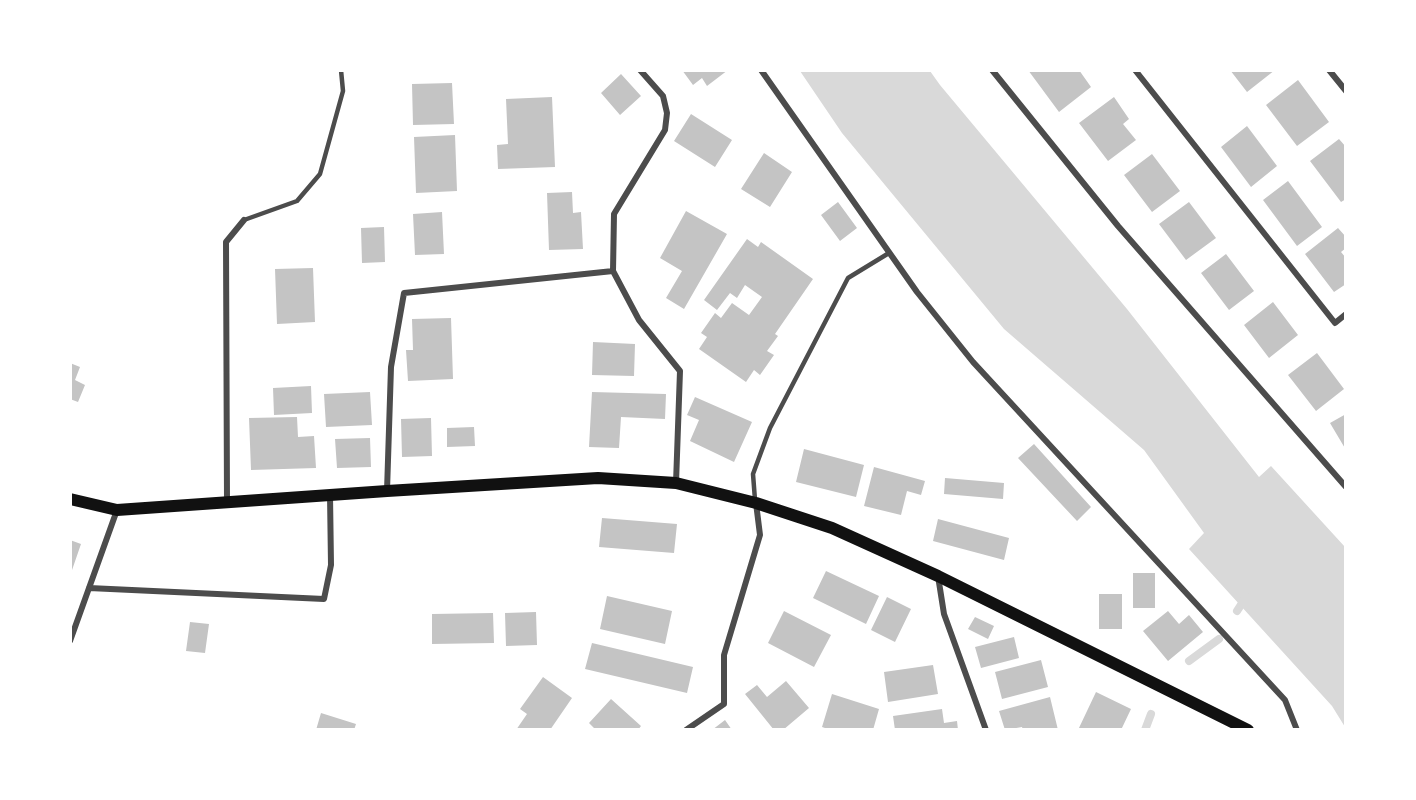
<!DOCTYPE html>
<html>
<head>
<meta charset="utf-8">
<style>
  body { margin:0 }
  #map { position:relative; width:1416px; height:800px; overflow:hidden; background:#fff; font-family:"Archivo Narrow",sans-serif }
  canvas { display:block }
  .frame { position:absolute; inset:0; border:72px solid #fff; pointer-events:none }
</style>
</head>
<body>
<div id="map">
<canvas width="1416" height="800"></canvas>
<div class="frame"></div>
</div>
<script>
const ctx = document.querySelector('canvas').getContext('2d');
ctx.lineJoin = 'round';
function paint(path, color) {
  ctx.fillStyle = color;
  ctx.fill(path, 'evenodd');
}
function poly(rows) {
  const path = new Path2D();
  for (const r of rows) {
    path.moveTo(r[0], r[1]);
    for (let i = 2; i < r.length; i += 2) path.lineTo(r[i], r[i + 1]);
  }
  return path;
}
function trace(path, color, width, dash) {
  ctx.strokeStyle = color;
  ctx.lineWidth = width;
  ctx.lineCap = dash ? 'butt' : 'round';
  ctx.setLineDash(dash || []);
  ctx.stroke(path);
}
paint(poly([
  [800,71,930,71,940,85,1127,309,1259,477,1271,466,1345,547,1345,727,1332,706,1189,549,1204,533,1144,450,1004,329,842,133]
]), '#d9d9d9');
trace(poly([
  [1237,611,1246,597],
  [1189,661,1219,639],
  [1145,730,1151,714]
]), '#d9d9d9', 8);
paint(poly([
  [682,70,728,70,707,86,702,78,693,85],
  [1028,70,1079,70,1091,87,1059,112],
  [1230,70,1275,70,1247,92],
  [621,74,641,96,620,115,601,93],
  [1298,80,1329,122,1297,146,1266,105],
  [452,83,454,124,413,125,412,84],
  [552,97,555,167,498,169,497,145,508,144,506,99],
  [1114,97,1129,119,1123,124,1136,140,1108,161,1079,123],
  [691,114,732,140,715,167,674,141],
  [1247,126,1277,166,1251,187,1221,147],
  [455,135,457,191,416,193,414,137],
  [1339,139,1346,147,1346,199,1341,202,1310,161],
  [764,153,792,172,770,207,741,189],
  [1152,154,1180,191,1152,212,1124,175],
  [1288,181,1322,227,1297,246,1263,200],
  [572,192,573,213,581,212,583,249,549,250,547,193],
  [838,202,857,228,840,241,821,215],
  [1189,202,1216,238,1186,260,1159,224],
  [686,211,727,234,684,309,666,298,682,271,660,258],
  [442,212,444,254,415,255,413,214],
  [384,227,385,262,362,263,361,228],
  [1338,228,1346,237,1346,248,1341,252,1346,258,1346,284,1334,292,1305,254],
  [747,239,758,247,761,242,813,279,775,334,778,336,767,351,774,355,760,375,754,370,746,382,699,349,707,337,701,333,715,313,721,318,732,303,749,315,762,297,745,285,737,298,730,293,717,310,704,300],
  [1226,254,1254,291,1229,310,1201,273],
  [313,268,315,322,277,324,275,269],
  [1273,302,1298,335,1269,358,1244,325],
  [451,318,453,379,408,381,406,350,413,350,412,319],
  [593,342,635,344,634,376,592,375],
  [1317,353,1344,389,1316,411,1288,375],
  [70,363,80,367,75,380,85,385,78,402,70,399],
  [311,386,312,413,274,415,273,388],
  [370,392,372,425,326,427,324,394],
  [592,392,666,394,665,419,621,417,619,448,589,447],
  [695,397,752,422,734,462,690,441,699,420,687,415],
  [1346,414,1346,450,1330,423],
  [297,417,298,437,314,436,316,468,251,470,249,418],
  [431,418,432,456,402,457,401,419],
  [474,427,475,446,447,447,447,428],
  [370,438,371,467,337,468,335,439],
  [1034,444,1091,507,1077,521,1018,458],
  [804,449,864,465,856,497,796,482],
  [874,467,925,481,921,495,907,491,901,515,864,506],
  [945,478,1004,483,1003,499,944,494],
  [602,518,677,524,674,553,599,547],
  [938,519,1009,538,1004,560,933,541],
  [70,540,81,544,71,573,70,573],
  [826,571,879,596,866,624,813,598],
  [1133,573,1155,573,1155,608,1133,608],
  [1099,594,1122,594,1122,629,1099,629],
  [607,596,672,611,665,644,600,629],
  [887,597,911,609,895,642,871,630],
  [784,611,831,635,814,667,768,643],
  [1168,611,1179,624,1189,615,1203,632,1168,661,1143,631],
  [536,612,537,645,506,646,505,613],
  [493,613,494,643,432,644,432,614],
  [975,617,994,626,988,639,968,629],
  [190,622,209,624,205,653,186,651],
  [1014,637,1019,658,981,668,975,647],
  [592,643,693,667,687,693,585,669],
  [1041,660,1048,687,1002,699,995,672],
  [933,665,938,694,888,702,884,672],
  [543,677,572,698,550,730,516,730,527,714,520,709],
  [786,681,809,708,783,730,774,730,745,694,757,685,767,697],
  [1096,692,1131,709,1121,730,1078,730],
  [832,694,879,709,873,730,831,730,822,727],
  [1050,697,1058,730,1023,730,1022,727,1005,730,999,711],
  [611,699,641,726,638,730,596,730,589,723],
  [942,709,944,723,957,721,958,730,895,730,893,716],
  [321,713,356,724,354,730,316,730],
  [725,720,732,730,712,730]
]), '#c4c4c4');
trace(poly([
  [244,220,297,201,320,174,343,91,341,70],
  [755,500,753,474,770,428,848,278,889,253]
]), '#4c4c4c', 4.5);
trace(poly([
  [640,70,663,96,667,113,665,130,614,214,613,271,639,320,680,371,676,483],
  [761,70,917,292,973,362,1285,700,1297,730],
  [992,70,1118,226,1346,487],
  [1135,70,1335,323,1346,314],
  [1329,70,1346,91],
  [387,491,391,367,404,293,613,271],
  [227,502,226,242,244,220],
  [938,576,944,614,986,730],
  [89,588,324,599,331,565,330,495],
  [70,641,117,510],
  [686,730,724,704,724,655,760,535,756,503]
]), '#4c4c4c', 6);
trace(poly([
  [70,499,117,510,387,491,598,478,676,483,756,503,832,528,938,576,1248,730]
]), '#111', 12);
</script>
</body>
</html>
